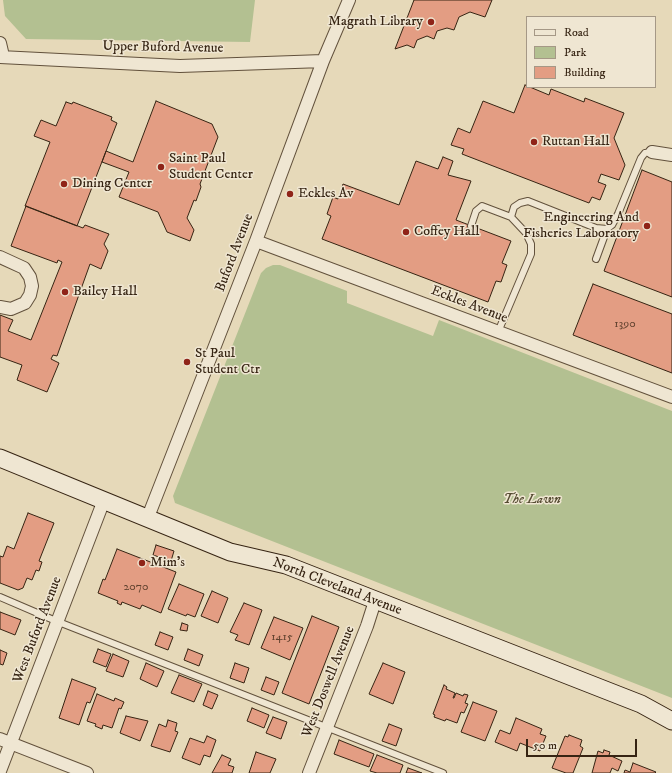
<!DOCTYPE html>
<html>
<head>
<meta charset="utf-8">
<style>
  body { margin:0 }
  #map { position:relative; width:672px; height:773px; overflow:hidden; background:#e6d9b9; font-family:"IM FELL DW Pica",serif }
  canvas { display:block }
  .legend { position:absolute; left:526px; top:16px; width:130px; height:72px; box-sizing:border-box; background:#efe6d2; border:1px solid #a59886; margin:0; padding:5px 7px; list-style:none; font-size:12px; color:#362413 }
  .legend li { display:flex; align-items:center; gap:8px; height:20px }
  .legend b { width:20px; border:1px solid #a59886 }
  .scale { position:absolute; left:526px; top:739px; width:111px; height:18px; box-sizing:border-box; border:2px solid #362413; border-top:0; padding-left:5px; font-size:12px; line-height:14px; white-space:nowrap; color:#362413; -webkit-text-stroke:3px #efe6d2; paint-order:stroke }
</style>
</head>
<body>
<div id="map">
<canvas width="672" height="773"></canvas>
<ul class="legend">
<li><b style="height:5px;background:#efe6d2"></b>Road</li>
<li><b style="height:11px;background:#b3c091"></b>Park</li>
<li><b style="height:11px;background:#e39d83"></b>Building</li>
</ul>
<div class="scale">50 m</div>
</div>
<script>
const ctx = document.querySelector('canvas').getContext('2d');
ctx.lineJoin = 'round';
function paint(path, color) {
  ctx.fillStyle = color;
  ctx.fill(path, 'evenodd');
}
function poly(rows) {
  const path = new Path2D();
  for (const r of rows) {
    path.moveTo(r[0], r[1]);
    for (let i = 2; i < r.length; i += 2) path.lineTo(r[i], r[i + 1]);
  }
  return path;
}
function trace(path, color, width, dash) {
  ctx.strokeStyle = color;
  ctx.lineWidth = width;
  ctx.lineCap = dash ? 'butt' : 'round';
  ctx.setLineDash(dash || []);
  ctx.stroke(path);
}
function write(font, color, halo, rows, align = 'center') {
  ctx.font = font + ' "IM FELL DW Pica",serif';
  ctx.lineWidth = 3;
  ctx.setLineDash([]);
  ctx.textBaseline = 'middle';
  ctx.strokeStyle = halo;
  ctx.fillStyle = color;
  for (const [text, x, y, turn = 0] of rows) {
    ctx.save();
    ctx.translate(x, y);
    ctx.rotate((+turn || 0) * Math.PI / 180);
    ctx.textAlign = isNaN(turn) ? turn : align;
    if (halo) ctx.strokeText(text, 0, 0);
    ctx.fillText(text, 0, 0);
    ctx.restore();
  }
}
paint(poly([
  [3,0,255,0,250,42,26,39,5,16],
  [273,265,280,265,347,291,347,303,433,336,439,320,672,411,672,698,175,503,173,496,261,273,266,268]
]), '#b3c091');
const building = poly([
  [414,0,492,0,485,17,470,12,459,17,454,30,447,28,437,31,434,39,427,36,417,40,414,48,407,45,395,49,414,0],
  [525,85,549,95,551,89,584,102,585,98,624,113,614,138,625,165,619,180,601,174,598,182,606,185,600,200,592,197,589,203,462,154,464,149,451,145,458,128,470,133,483,101,514,113,525,85],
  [156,101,212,124,218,137,200,184,201,187,196,201,194,200,187,218,194,230,190,241,167,232,158,212,119,197,129,172,102,162,106,151,133,162,156,101],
  [66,102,72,104,73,102,112,117,111,120,117,123,77,226,25,206,50,142,34,136,41,120,56,126,66,102],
  [443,157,453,161,448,175,471,181,456,220,511,241,502,263,507,265,501,282,496,281,488,302,322,239,331,216,327,214,333,197,338,199,343,184,399,205,416,161,438,169,443,157],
  [642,170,672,182,672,297,604,271,642,170],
  [26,206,83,228,85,225,109,234,104,244,108,251,101,269,90,264,57,356,53,355,51,359,59,363,47,392,17,380,22,365,0,357,0,315,13,320,8,331,31,340,62,262,58,260,57,263,11,246,26,206],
  [593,284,672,314,672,373,573,335,593,284],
  [28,513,54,523,39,561,42,562,39,571,36,570,32,580,27,578,23,588,18,590,0,583,0,556,3,557,7,546,14,549,28,513],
  [156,545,174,551,171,561,153,555,156,545],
  [117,549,176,572,161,613,142,605,140,609,122,602,121,605,117,603,118,601,98,593,103,579,105,580,117,549],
  [179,584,204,594,195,617,187,614,186,616,168,609,179,584],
  [212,591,228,598,218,623,201,616,212,591],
  [244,603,262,610,249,645,235,640,238,635,230,632,244,603],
  [0,612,21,620,15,635,0,629,0,612],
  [312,616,339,627,309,704,282,693,312,616],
  [274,617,303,628,290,660,261,648,274,617],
  [182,623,188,625,187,631,180,630,182,623],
  [160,632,173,637,168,650,155,645,160,632],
  [98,649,111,654,106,667,93,662,98,649],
  [188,649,203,655,199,666,184,660,188,649],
  [0,650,7,653,3,665,0,664,0,650],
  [113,654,129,661,123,677,106,671,113,654],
  [146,663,164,671,157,687,140,679,146,663],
  [235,663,249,668,244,683,230,678,235,663],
  [383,663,405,672,393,704,369,694,383,663],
  [179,675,202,684,194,702,171,693,179,675],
  [266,677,279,682,274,695,261,690,266,677],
  [72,679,96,688,90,703,87,702,79,725,59,718,72,679],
  [444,685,447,687,446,689,455,693,453,698,454,698,456,693,463,696,464,694,468,695,465,703,468,704,464,713,461,712,457,723,446,719,445,721,434,717,435,715,433,714,444,685],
  [208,691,218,695,212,709,203,705,208,691],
  [97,694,114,701,115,698,124,702,121,709,119,708,112,728,103,725,102,729,95,726,96,724,87,721,97,694],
  [473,702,497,711,485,741,461,732,473,702],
  [252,708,269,715,264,728,247,721,252,708],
  [126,716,148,721,140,741,120,733,126,716],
  [273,717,287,722,281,739,266,733,273,717],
  [516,718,542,729,540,734,546,736,540,751,520,743,517,751,495,742,500,730,510,734,516,718],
  [168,720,177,723,175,731,178,732,170,752,151,746,159,724,166,727,168,720],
  [389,724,402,729,396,746,382,741,389,724],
  [569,735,582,740,580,746,583,748,573,773,566,773,552,768,565,736,568,737,569,735],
  [207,736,216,740,210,757,204,755,200,765,182,758,190,738,204,743,207,736],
  [339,740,374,754,369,767,334,754,339,740],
  [604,750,610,752,609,755,622,761,618,771,612,768,610,773,592,773,598,751,603,753,604,750],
  [256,752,276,759,270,773,249,773,256,752],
  [222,755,231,759,228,765,234,767,232,773,212,773,222,755],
  [377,755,403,765,400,773,377,773,370,771,377,755],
  [633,763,656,772,655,773,624,773,625,770,630,772,633,763],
  [408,768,422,773,406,773,408,768]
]);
paint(building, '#e39d83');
trace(building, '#362413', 1);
const service = poly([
  [511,217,514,207,520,203,528,201,596,228,607,229,612,225,618,214,641,158,645,153,652,152],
  [471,226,476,211,482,206,511,217,526,233,531,244,531,254,498,332],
  [596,259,607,229],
  [0,597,56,621,443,773]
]);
const minor = poly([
  [0,43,3,56],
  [0,57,180,66,323,61],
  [652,152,672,155],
  [256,241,672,397],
  [0,257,24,268,30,277,32,286,30,295,25,303,11,309,0,307],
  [148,517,256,241,323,61,349,0],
  [0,739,87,773],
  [0,771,104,500],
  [309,773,367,626,375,601]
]);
const secondary = poly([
  [0,458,230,552,286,565,641,704,672,721]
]);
trace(service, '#62513c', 8);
trace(minor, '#62513c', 14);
trace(secondary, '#362413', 19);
trace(service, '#efe6d2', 6);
trace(minor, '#efe6d2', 12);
trace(secondary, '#efe6d2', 17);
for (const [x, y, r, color] of [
  [431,22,4,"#8f2418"],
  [534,142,4,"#8f2418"],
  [161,167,4,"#8f2418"],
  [64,184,4,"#8f2418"],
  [290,194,4,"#8f2418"],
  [647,226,4,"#8f2418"],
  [406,232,4,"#8f2418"],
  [65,292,4,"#8f2418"],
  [187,362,4,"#8f2418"],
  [142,563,4,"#8f2418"]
]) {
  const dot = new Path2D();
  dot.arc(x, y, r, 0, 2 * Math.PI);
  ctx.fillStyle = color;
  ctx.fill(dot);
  trace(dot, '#efe6d2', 1.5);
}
write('12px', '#61422f', null, [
  ["1390",625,325],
  ["2070",136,588],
  ["1415",282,638]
]);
write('14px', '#362413', '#efe6d2', [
  ["Magrath Library",423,22,"right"],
  ["Ruttan Hall",542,142],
  ["Saint Paul",169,159],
  ["Student Center",169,175],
  ["Dining Center",72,184],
  ["Eckles Av",298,194],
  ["Engineering And",639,218,"right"],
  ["Fisheries Laboratory",639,234,"right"],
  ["Coffey Hall",414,232],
  ["Bailey Hall",73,292],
  ["St Paul",195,354],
  ["Student Ctr",195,370],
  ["Mim's",150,563]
], 'left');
write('14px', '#362413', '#efe6d2', [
  ["Upper Buford Avenue",163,48,1],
  ["Buford Avenue",235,253,-69],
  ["Eckles Avenue",469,305,21],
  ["North Cleveland Avenue",337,587,21],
  ["West Buford Avenue",38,630,-69],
  ["West Doswell Avenue",329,682,-68]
]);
write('italic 14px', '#554b32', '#efe6d2', [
  ["The Lawn",532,500]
]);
</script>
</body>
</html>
